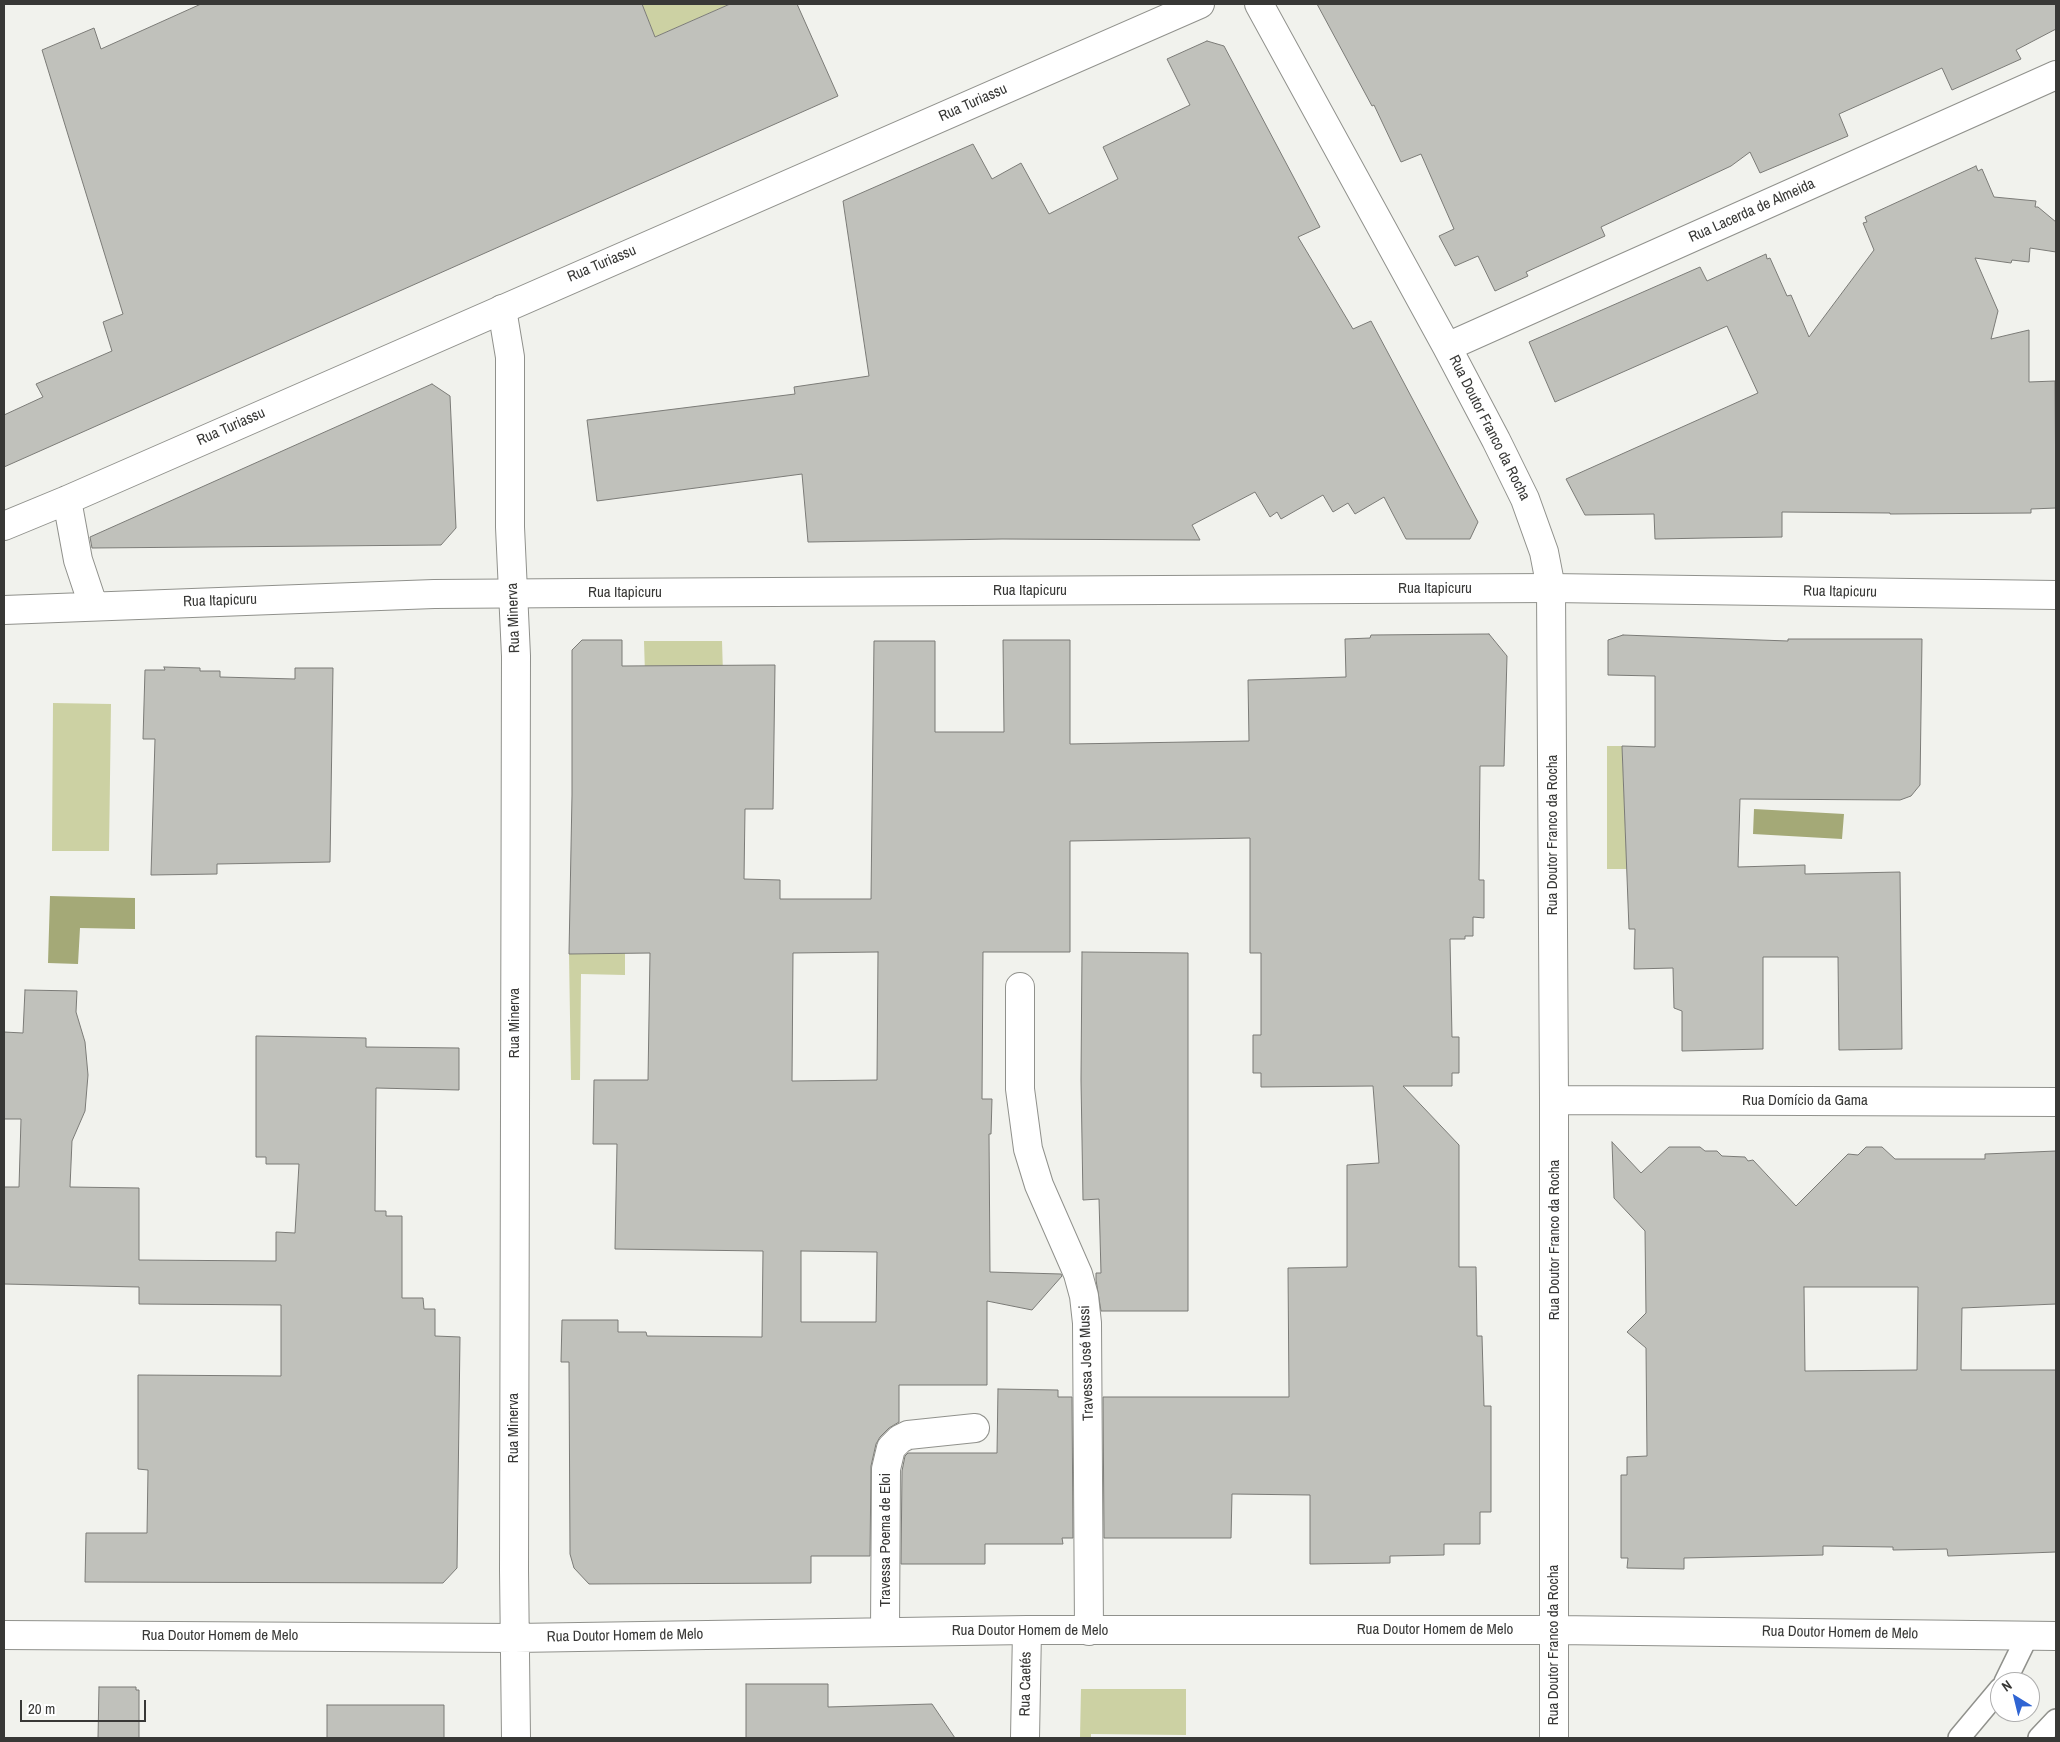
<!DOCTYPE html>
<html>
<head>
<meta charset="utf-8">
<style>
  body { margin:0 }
  #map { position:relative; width:2060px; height:1742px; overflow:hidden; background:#f1f2ed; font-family:"Archivo Narrow",sans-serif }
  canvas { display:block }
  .frame { position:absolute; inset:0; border:5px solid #383836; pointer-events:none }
  .north { position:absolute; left:1990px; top:1672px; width:50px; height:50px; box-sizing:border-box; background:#fff; border:1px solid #afafaf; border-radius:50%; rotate:324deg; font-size:14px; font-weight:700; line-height:20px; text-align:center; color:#383836 }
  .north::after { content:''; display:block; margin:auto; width:18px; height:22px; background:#3065d3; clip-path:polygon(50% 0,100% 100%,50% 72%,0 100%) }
  .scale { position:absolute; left:20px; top:1700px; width:126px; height:22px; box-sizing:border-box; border:2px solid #383836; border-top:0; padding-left:6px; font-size:15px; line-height:18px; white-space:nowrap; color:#383836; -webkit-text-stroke:4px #fff; paint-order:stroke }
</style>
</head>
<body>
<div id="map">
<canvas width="2060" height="1742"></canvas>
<div class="frame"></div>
<div class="north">N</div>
<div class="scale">20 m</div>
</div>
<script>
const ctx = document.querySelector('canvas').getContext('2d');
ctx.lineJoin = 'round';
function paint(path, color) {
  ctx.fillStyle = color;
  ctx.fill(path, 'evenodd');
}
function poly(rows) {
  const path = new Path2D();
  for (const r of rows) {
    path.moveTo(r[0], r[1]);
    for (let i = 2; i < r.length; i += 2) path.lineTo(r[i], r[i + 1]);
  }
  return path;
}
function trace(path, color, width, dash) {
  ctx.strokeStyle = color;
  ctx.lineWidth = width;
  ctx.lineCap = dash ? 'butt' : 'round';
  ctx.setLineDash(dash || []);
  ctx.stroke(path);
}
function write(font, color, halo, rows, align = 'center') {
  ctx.font = font + ' "Archivo Narrow",sans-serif';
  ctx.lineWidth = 4.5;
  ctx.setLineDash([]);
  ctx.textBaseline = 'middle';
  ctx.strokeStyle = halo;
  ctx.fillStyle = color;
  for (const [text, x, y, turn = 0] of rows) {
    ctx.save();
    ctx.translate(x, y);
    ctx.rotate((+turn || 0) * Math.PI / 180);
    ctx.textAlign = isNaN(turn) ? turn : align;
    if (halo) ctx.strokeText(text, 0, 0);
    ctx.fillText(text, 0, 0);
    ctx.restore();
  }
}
paint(poly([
  [642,4,730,4,655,37],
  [644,641,722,641,723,674,645,674],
  [53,703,111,704,109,851,52,851],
  [1607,746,1622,746,1627,869,1607,869],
  [625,953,625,975,581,974,580,1080,571,1080,569,954],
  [1081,1689,1186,1689,1186,1735,1091,1734,1091,1738,1080,1738]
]), '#ccd1a3');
paint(poly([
  [1754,809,1844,814,1842,839,1753,834],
  [50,896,135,898,135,929,80,928,78,964,48,963]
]), '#a4a977');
const building = poly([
  [201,4,642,4,655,37,730,4,797,4,838,96,4,467,4,415,43,397,36,384,112,351,103,322,123,314,42,50,94,28,101,49,201,4],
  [1317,4,2056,4,2056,29,2016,50,2021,59,1952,90,1942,68,1839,114,1848,136,1760,173,1750,152,1731,166,1601,227,1605,236,1526,272,1528,276,1495,291,1478,256,1455,266,1439,236,1454,229,1421,154,1401,162,1374,105,1372,106,1317,4],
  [1207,41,1224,46,1320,227,1298,237,1353,329,1371,321,1478,522,1470,539,1406,539,1384,497,1355,514,1348,503,1333,512,1323,495,1281,519,1277,512,1270,517,1255,492,1192,525,1200,540,1002,539,808,542,802,474,597,501,587,420,795,394,794,387,869,376,843,201,973,144,992,179,1021,163,1049,214,1118,179,1103,147,1190,105,1167,59,1207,41],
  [1976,166,1978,171,1982,169,1994,197,2036,201,2035,207,2038,207,2056,222,2056,252,2030,248,2029,262,2012,260,2011,263,1975,258,1998,311,1991,339,2029,330,2029,382,2055,381,2056,508,2031,509,2031,513,1890,514,1890,513,1782,512,1782,537,1709,538,1655,539,1654,514,1585,515,1566,479,1758,393,1727,326,1555,402,1529,342,1700,267,1707,281,1766,254,1767,259,1770,258,1787,296,1791,295,1809,337,1874,250,1863,223,1867,222,1865,217,1976,166],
  [432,384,450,396,456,528,441,545,92,548,90,537,432,384],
  [1489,634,1507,656,1504,766,1480,766,1479,880,1484,880,1484,918,1473,917,1473,936,1465,936,1465,939,1450,939,1452,1037,1459,1037,1459,1073,1452,1073,1452,1086,1403,1086,1459,1145,1459,1267,1476,1267,1477,1336,1482,1336,1484,1406,1491,1406,1491,1512,1480,1512,1480,1544,1444,1544,1444,1555,1390,1556,1390,1563,1310,1564,1310,1495,1232,1494,1231,1538,1104,1538,1103,1397,1289,1397,1288,1268,1347,1267,1347,1165,1379,1163,1373,1086,1261,1087,1261,1073,1253,1073,1253,1035,1261,1035,1261,953,1250,953,1250,838,1070,841,1070,952,983,952,982,1099,992,1099,991,1134,989,1134,990,1272,1061,1274,1062,1276,1032,1310,987,1301,987,1385,899,1385,899,1422,889,1428,880,1437,876,1444,871,1466,870,1556,811,1556,811,1583,589,1584,574,1568,570,1554,569,1362,561,1362,562,1320,618,1320,618,1332,646,1332,647,1336,762,1337,763,1251,615,1249,617,1144,593,1144,594,1080,648,1080,650,953,569,954,572,795,572,650,582,640,622,640,622,666,775,665,773,809,745,809,744,879,780,880,780,899,871,899,874,641,935,641,935,732,1004,732,1003,640,1070,640,1070,744,1249,741,1248,680,1346,677,1345,639,1370,638,1371,635,1489,634],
  [878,952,877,1080,792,1081,793,953,878,952],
  [801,1251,877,1252,876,1322,801,1322,801,1251],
  [1623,635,1788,641,1788,639,1922,639,1920,785,1911,796,1900,800,1740,799,1738,867,1805,865,1805,874,1900,872,1902,1049,1839,1050,1838,957,1763,957,1763,1049,1682,1051,1682,1011,1674,1008,1673,968,1634,969,1635,929,1629,929,1622,746,1655,747,1655,676,1608,675,1608,640,1623,635],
  [164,667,200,668,200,671,220,671,220,677,295,679,295,668,333,668,330,862,217,864,217,874,151,875,155,739,143,739,145,670,165,670,164,667],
  [1082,952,1188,953,1188,1311,1101,1311,1096,1280,1096,1273,1101,1273,1099,1199,1083,1200,1081,1080,1082,952],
  [25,990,77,991,76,1012,85,1042,88,1075,85,1111,72,1141,70,1187,139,1188,139,1260,276,1261,276,1232,295,1233,299,1164,266,1164,266,1157,256,1157,256,1036,366,1038,366,1047,459,1048,459,1090,376,1088,375,1211,386,1211,386,1216,402,1216,402,1298,423,1298,424,1309,435,1309,435,1336,460,1337,457,1568,443,1583,85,1582,86,1533,147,1533,148,1470,138,1469,138,1375,281,1376,281,1305,139,1304,139,1287,4,1284,4,1187,19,1187,21,1119,4,1119,4,1032,23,1033,25,990],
  [1612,1142,1641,1173,1669,1147,1700,1147,1705,1151,1717,1151,1722,1156,1745,1157,1748,1161,1753,1160,1796,1206,1848,1154,1858,1155,1866,1147,1882,1147,1895,1159,1985,1159,1985,1154,2056,1151,2056,1304,1962,1308,1961,1370,2056,1370,2056,1552,1948,1556,1947,1549,1893,1550,1893,1547,1823,1546,1823,1555,1684,1558,1684,1569,1627,1568,1628,1558,1621,1558,1621,1475,1627,1475,1627,1457,1647,1456,1646,1348,1627,1332,1646,1313,1645,1231,1614,1198,1612,1142],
  [1804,1287,1918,1287,1917,1370,1805,1371,1804,1287],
  [998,1389,1058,1390,1058,1397,1072,1397,1073,1538,1062,1538,1063,1544,985,1544,985,1564,901,1564,902,1471,905,1456,908,1453,997,1453,998,1389],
  [746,1684,828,1684,828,1707,932,1704,955,1738,746,1738,746,1684],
  [99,1687,136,1687,136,1690,139,1690,139,1738,98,1738,99,1687],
  [327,1705,444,1705,444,1738,327,1738,327,1705]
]);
paint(building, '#c0c1bb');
trace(building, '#7b7b77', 1);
const lane = poly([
  [2005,1682,2028,1635],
  [1959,1738,2000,1689],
  [2039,1738,2056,1720]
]);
const street = poly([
  [1259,4,1447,347,1496,440,1525,499,1544,552,1551,588,1554,1100,1554,1738],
  [502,309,510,357,510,527,516,656,514,1570,516,1738],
  [1447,347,2056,75],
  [1020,987,1020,1089,1028,1149,1039,1185,1078,1274,1084,1296,1087,1323,1089,1631],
  [1554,1100,2056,1102],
  [885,1631,886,1469,891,1448,900,1439,908,1435,975,1428],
  [4,1635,515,1638,1027,1630,1555,1630,2056,1636],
  [1025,1738,1027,1630]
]);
const secondary = poly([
  [67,500,78,560,93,605],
  [4,526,67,500,1200,4],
  [4,610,434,594,578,593,1551,588,2056,595]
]);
trace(lane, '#90918c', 24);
trace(street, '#90918c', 30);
trace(secondary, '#90918c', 30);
trace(lane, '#fff', 21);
trace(street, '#fff', 28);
trace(secondary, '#fff', 28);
write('15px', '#383836', '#fff', [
  ["Rua Turiassu",973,103,-24],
  ["Rua Lacerda de Almeida",1752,211,-24],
  ["Rua Turiassu",602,264,-23],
  ["Rua Turiassu",231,427,-24],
  ["Rua Doutor Franco da Rocha",1489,428,63],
  ["Rua Itapicuru",1435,589],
  ["Rua Itapicuru",1030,591],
  ["Rua Itapicuru",1840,592,1],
  ["Rua Itapicuru",625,593],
  ["Rua Itapicuru",220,601,-2],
  ["Rua Minerva",514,618,-92],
  ["Rua Doutor Franco da Rocha",1553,835,-90],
  ["Rua Minerva",515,1023,-90],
  ["Rua Domício da Gama",1805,1101],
  ["Rua Doutor Franco da Rocha",1555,1240,-90],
  ["Travessa José Mussi",1087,1363,-92],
  ["Rua Minerva",514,1428,-90],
  ["Travessa Poema de Eloi",886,1540,-90],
  ["Rua Doutor Homem de Melo",1435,1630],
  ["Rua Doutor Homem de Melo",1030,1631],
  ["Rua Doutor Homem de Melo",1840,1633,1],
  ["Rua Doutor Homem de Melo",220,1636],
  ["Rua Doutor Homem de Melo",625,1636,-1],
  ["Rua Doutor Franco da Rocha",1554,1645,-90],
  ["Rua Caetés",1026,1684,-89]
]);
</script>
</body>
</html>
